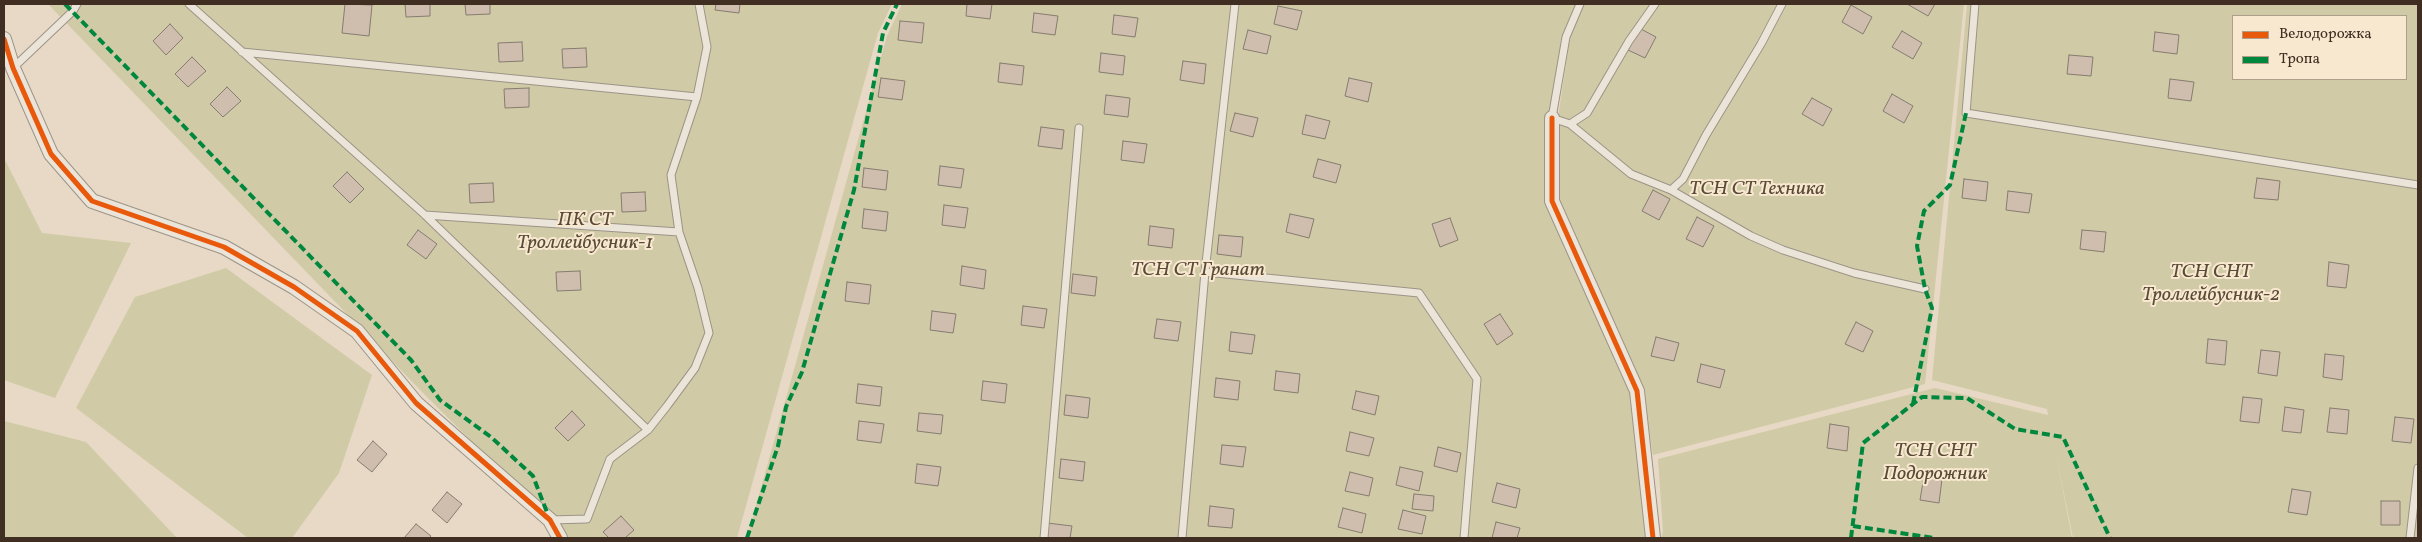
<!DOCTYPE html>
<html>
<head>
<meta charset="utf-8">
<style>
  body { margin:0 }
  #map { position:relative; width:2422px; height:542px; overflow:hidden; background:#e7d9c5; font-family:Vollkorn,serif }
  canvas { display:block }
  .frame { position:absolute; inset:0; border:5px solid #402e22; pointer-events:none }
  .legend { position:absolute; left:2232px; top:15px; width:175px; height:65px; box-sizing:border-box; background:#f9e8d0; border:1px solid #af9e8a; margin:0; padding:6px 9px; list-style:none; font-size:15px; color:#402e22 }
  .legend li { display:flex; align-items:center; gap:10px; height:25px }
  .legend b { width:25px; border:1px solid #af9e8a }
</style>
</head>
<body>
<div id="map">
<canvas width="2422" height="542"></canvas>
<div class="frame"></div>
<ul class="legend">
<li><b style="height:6px;background:#e8590c"></b>Велодорожка</li>
<li><b style="height:6px;background:#00873e"></b>Тропа</li>
</ul>
</div>
<script>
const ctx = document.querySelector('canvas').getContext('2d');
ctx.lineJoin = 'round';
function paint(path, color) {
  ctx.fillStyle = color;
  ctx.fill(path, 'evenodd');
}
function poly(rows) {
  const path = new Path2D();
  for (const r of rows) {
    path.moveTo(r[0], r[1]);
    for (let i = 2; i < r.length; i += 2) path.lineTo(r[i], r[i + 1]);
  }
  return path;
}
function trace(path, color, width, dash) {
  ctx.strokeStyle = color;
  ctx.lineWidth = width;
  ctx.lineCap = dash ? 'butt' : 'round';
  ctx.setLineDash(dash || []);
  ctx.stroke(path);
}
function write(font, color, halo, rows, align = 'center') {
  ctx.font = font + ' Vollkorn,serif';
  ctx.lineWidth = 4;
  ctx.setLineDash([]);
  ctx.textBaseline = 'middle';
  ctx.strokeStyle = halo;
  ctx.fillStyle = color;
  for (const [text, x, y, turn = 0] of rows) {
    ctx.save();
    ctx.translate(x, y);
    ctx.rotate((+turn || 0) * Math.PI / 180);
    ctx.textAlign = isNaN(turn) ? turn : align;
    if (halo) ctx.strokeText(text, 0, 0);
    ctx.fillText(text, 0, 0);
    ctx.restore();
  }
}
paint(poly([
  [48,4,892,4,878,33,737,538,569,538,425,395],
  [902,4,1576,4,1561,39,1546,201,1632,393,1648,538,747,538,887,36],
  [1584,4,1964,4,1925,384,1653,455,1643,393,1559,203,1557,124,1570,37],
  [1967,4,2418,4,2418,538,2073,538,2056,454,2072,538,1661,538,1663,532,1658,459,1935,388,2048,415,2047,409,1932,380],
  [2233,16,2406,16,2406,79,2233,79],
  [4,158,42,233,131,243,55,398,4,380],
  [226,268,372,375,339,473,292,538,248,538,76,408,135,297],
  [4,421,86,442,177,538,4,538]
]), '#d0cba6');
const building = poly([
  [345,4,372,5,369,36,342,33,345,4],
  [405,4,430,4,430,16,406,17,405,4],
  [465,4,490,4,490,14,466,15,465,4],
  [716,4,740,4,739,13,715,10,716,4],
  [967,4,992,4,990,19,966,16,967,4],
  [1907,4,1935,4,1928,16,1907,4],
  [1851,5,1872,17,1863,34,1842,22,1851,5],
  [1278,6,1302,11,1297,30,1274,24,1278,6],
  [1034,13,1058,16,1055,35,1032,32,1034,13],
  [1114,15,1138,18,1135,37,1112,34,1114,15],
  [900,21,924,23,922,43,898,40,900,21],
  [170,24,183,38,166,55,153,41,170,24],
  [1639,28,1656,37,1645,58,1628,50,1639,28],
  [1248,30,1271,36,1267,54,1243,49,1248,30],
  [1902,31,1922,43,1913,59,1892,47,1902,31],
  [2155,32,2179,35,2177,54,2153,51,2155,32],
  [522,42,523,61,499,62,498,43,522,42],
  [586,48,587,67,563,68,562,49,586,48],
  [1101,53,1125,56,1123,75,1099,72,1101,53],
  [2069,55,2093,57,2091,76,2067,74,2069,55],
  [192,57,206,71,188,87,175,74,192,57],
  [1183,61,1206,64,1204,84,1180,80,1183,61],
  [1000,63,1024,66,1022,85,998,82,1000,63],
  [881,78,905,81,902,100,878,97,881,78],
  [1349,78,1372,83,1368,102,1345,96,1349,78],
  [2170,79,2194,82,2191,101,2168,98,2170,79],
  [227,87,241,101,223,117,210,104,227,87],
  [529,88,529,107,505,108,504,89,529,88],
  [1892,94,1913,106,1904,123,1883,111,1892,94],
  [1106,95,1130,98,1128,117,1104,114,1106,95],
  [1812,98,1832,109,1823,126,1802,114,1812,98],
  [1235,113,1258,118,1253,137,1230,131,1235,113],
  [1306,115,1330,121,1325,139,1302,134,1306,115],
  [1041,127,1064,130,1062,149,1038,146,1041,127],
  [1123,141,1147,144,1144,163,1121,160,1123,141],
  [1318,159,1341,165,1336,183,1313,177,1318,159],
  [940,166,964,169,961,188,938,185,940,166],
  [864,168,888,171,886,190,862,187,864,168],
  [347,172,364,189,350,203,333,186,347,172],
  [2257,178,2280,181,2278,200,2254,198,2257,178],
  [1964,179,1988,182,1986,201,1962,198,1964,179],
  [493,183,494,202,470,203,469,184,493,183],
  [1653,190,1670,199,1659,220,1642,211,1653,190],
  [2008,191,2032,194,2029,213,2006,210,2008,191],
  [645,192,646,211,622,212,621,193,645,192],
  [944,205,968,208,965,228,942,225,944,205],
  [864,209,888,212,886,231,862,228,864,209],
  [1290,214,1314,219,1309,238,1286,232,1290,214],
  [1697,217,1714,226,1703,247,1686,239,1697,217],
  [1450,218,1458,240,1440,247,1432,224,1450,218],
  [1150,226,1174,229,1172,248,1148,245,1150,226],
  [418,230,437,244,426,259,407,245,418,230],
  [2082,230,2106,232,2104,252,2080,249,2082,230],
  [1219,235,1243,237,1241,257,1217,254,1219,235],
  [2329,262,2349,265,2346,288,2327,286,2329,262],
  [962,266,986,270,984,289,960,285,962,266],
  [580,271,581,290,557,291,556,272,580,271],
  [1073,274,1097,277,1095,296,1071,293,1073,274],
  [847,282,871,285,869,304,845,301,847,282],
  [1023,306,1047,309,1044,328,1021,325,1023,306],
  [932,311,956,314,953,333,930,330,932,311],
  [1500,314,1513,334,1497,345,1484,324,1500,314],
  [1157,319,1181,322,1178,341,1154,338,1157,319],
  [1856,322,1873,331,1863,352,1845,344,1856,322],
  [1231,332,1255,335,1252,354,1229,351,1231,332],
  [1656,337,1679,343,1674,361,1651,356,1656,337],
  [2208,339,2227,341,2225,365,2206,363,2208,339],
  [2261,350,2280,352,2277,376,2258,373,2261,350],
  [2325,354,2344,356,2342,380,2323,377,2325,354],
  [1701,364,1725,370,1720,388,1697,382,1701,364],
  [1276,371,1300,374,1298,393,1274,390,1276,371],
  [1216,378,1240,381,1238,400,1214,397,1216,378],
  [983,381,1007,384,1005,403,981,400,983,381],
  [858,384,882,387,880,406,856,403,858,384],
  [1356,391,1379,396,1375,415,1352,409,1356,391],
  [1066,395,1090,398,1088,418,1064,415,1066,395],
  [2243,397,2262,399,2259,423,2240,421,2243,397],
  [2285,407,2304,410,2301,433,2282,431,2285,407],
  [2330,408,2349,410,2347,434,2327,432,2330,408],
  [572,411,585,425,568,441,555,428,572,411],
  [919,413,943,415,941,434,917,431,919,413],
  [2395,417,2414,419,2411,443,2392,441,2395,417],
  [859,421,884,424,881,443,857,440,859,421],
  [1830,424,1849,427,1847,451,1827,448,1830,424],
  [1350,432,1374,438,1369,456,1346,451,1350,432],
  [373,441,387,454,372,472,357,460,373,441],
  [1222,445,1246,447,1243,467,1220,464,1222,445],
  [1438,447,1461,453,1457,472,1434,466,1438,447],
  [1061,459,1085,462,1083,481,1059,478,1061,459],
  [917,464,941,467,938,486,915,483,917,464],
  [1400,467,1423,472,1419,491,1396,485,1400,467],
  [1350,472,1373,478,1369,496,1345,491,1350,472],
  [1924,476,1942,479,1939,503,1920,500,1924,476],
  [1497,483,1520,489,1516,508,1492,502,1497,483],
  [2292,489,2311,492,2307,515,2288,512,2292,489],
  [447,492,462,504,447,523,432,510,447,492],
  [1414,494,1434,496,1433,511,1412,509,1414,494],
  [2381,501,2400,501,2400,525,2381,525,2381,501],
  [1210,506,1234,509,1232,528,1208,526,1210,506],
  [1343,508,1366,514,1362,533,1338,527,1343,508],
  [1403,510,1426,516,1422,534,1398,529,1403,510],
  [621,516,634,530,625,538,609,538,603,532,621,516],
  [1496,522,1520,528,1517,538,1492,538,1496,522],
  [1047,523,1072,526,1070,538,1046,538,1047,523],
  [416,524,431,536,429,538,404,538,416,524]
]);
paint(building, '#cfbead');
trace(building, '#867c71', 1);
const lane = poly([
  [189,4,425,215,648,430],
  [1580,4,1566,37,1552,118,1570,124,1631,174,1671,190,1751,236,1783,250,1854,273,1925,289],
  [1975,4,1966,113,2418,185],
  [242,52,697,97],
  [13,68,73,11,77,4],
  [1570,124,1587,113,1629,41,1655,4],
  [1671,190,1683,179,1706,135,1761,44,1782,4],
  [425,215,679,232],
  [1205,272,1419,293,1477,379,1464,538],
  [550,520,587,519,610,459,648,430,667,406,695,368,709,333,698,288,679,232,671,175,697,97,707,47,699,4],
  [1044,538,1079,128],
  [1182,538,1205,272,1235,4],
  [2410,538,2418,468]
]);
const street = poly([
  [4,39,13,68,51,154,92,201,224,247,294,287,357,331,416,403,550,520,560,538],
  [1552,118,1552,201,1637,391,1653,538]
]);
trace(lane, '#9d9387', 9);
trace(street, '#9d9387', 16);
trace(lane, '#ebe4d9', 7);
trace(street, '#ebe4d9', 14);
trace(poly([
  [65,4,411,360,440,400,491,437,533,476,548,515],
  [1913,404,1932,308,1925,289,1917,246,1924,211,1950,185,1966,113],
  [1853,526,1934,538],
  [747,538,778,446,786,407,802,372,854,190,883,33,897,4],
  [1851,538,1863,443,1922,397,1967,398,2015,429,2063,437,2110,538]
]), '#00873e', 4, [8, 4]);
trace(poly([
  [4,39,13,68,51,154,92,201,224,247,294,287,357,331,416,403,550,520,560,538],
  [1552,118,1552,201,1637,391,1653,538]
]), '#e8590c', 5);
write('italic 20px', '#594b37', '#f9e8d0', [
  ["ТСН СТ Техника",1757,190],
  ["ПК СТ",585,221],
  ["Троллейбусник-1",585,244],
  ["ТСН СТ Гранат",1198,271],
  ["ТСН СНТ",2211,273],
  ["Троллейбусник-2",2211,296],
  ["ТСН СНТ",1935,452],
  ["Подорожник",1935,475]
]);
</script>
</body>
</html>
